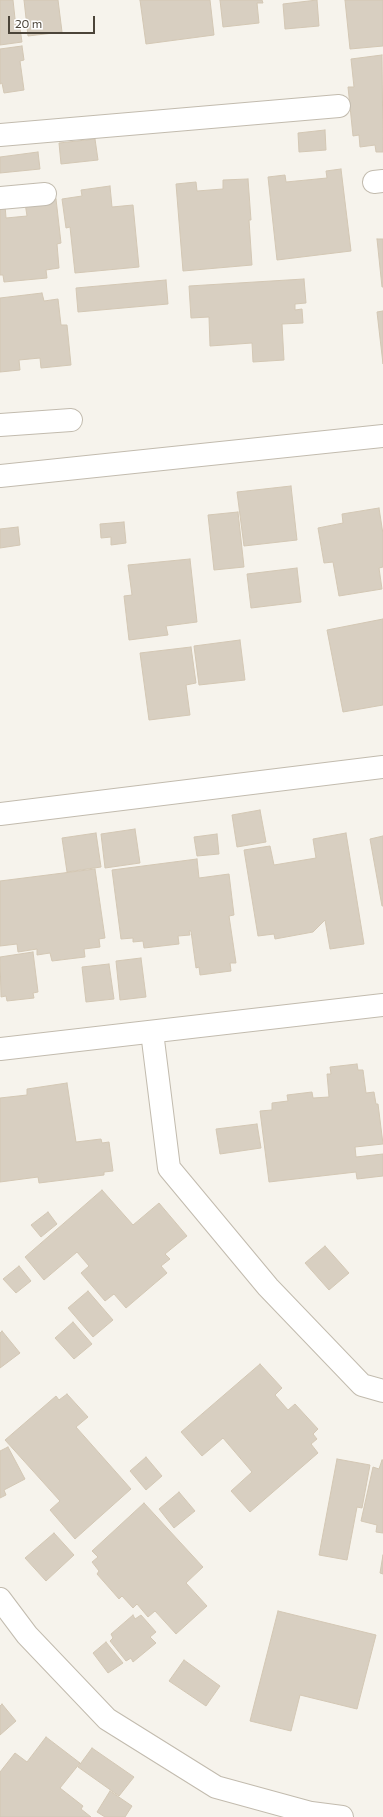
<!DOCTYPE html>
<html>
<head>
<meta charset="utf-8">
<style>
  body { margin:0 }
  #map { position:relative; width:383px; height:1817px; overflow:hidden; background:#f6f3ec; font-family:Commissioner,sans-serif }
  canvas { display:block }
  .scale { position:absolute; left:8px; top:16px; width:87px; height:18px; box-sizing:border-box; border:2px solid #4b4439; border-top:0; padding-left:5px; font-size:12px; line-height:14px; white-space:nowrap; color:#4b4439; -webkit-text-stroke:3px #fff; paint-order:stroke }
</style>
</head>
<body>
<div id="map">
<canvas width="383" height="1817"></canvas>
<div class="scale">20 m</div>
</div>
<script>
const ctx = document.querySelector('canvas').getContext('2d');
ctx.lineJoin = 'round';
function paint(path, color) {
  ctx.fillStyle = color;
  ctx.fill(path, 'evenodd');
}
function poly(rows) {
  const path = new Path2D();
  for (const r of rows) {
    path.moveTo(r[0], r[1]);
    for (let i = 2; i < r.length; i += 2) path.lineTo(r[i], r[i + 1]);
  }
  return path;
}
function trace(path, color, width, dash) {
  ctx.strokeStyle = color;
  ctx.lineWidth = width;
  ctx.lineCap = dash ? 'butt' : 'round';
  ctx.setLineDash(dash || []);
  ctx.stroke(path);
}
const building = poly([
  [0,0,13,0,16,28,20,28,22,42,0,45,0,0],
  [24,0,58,0,62,32,28,36,24,0],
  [140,0,210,0,214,35,146,44,140,0],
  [220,0,262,0,263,3,257,3,259,23,223,27,220,0],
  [317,0,319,26,285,29,283,4,317,0],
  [345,0,383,0,383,46,350,49,345,0],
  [22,46,24,60,20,61,24,90,4,93,2,83,0,84,0,49,22,46],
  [382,55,383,152,376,152,375,145,360,147,359,135,353,136,348,87,354,87,351,59,382,55],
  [325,130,326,150,299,152,298,133,325,130],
  [95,139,98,160,61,164,59,143,95,139],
  [38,152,40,169,0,173,0,157,38,152],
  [341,169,351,251,277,260,268,177,285,175,286,182,327,178,326,171,341,169],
  [248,179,251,220,249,220,252,265,183,271,176,184,196,182,197,191,223,189,223,180,248,179],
  [110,186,112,207,133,205,139,267,75,273,70,227,66,228,62,199,82,196,81,190,110,186],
  [56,199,61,243,57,244,59,268,46,270,47,278,4,282,3,275,0,275,0,205,5,205,6,218,27,216,25,203,56,199],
  [377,239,383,239,383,287,382,287,377,239],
  [304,279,306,303,295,304,295,310,302,309,303,323,282,324,284,360,253,362,252,343,210,346,209,317,191,318,189,286,304,279],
  [166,280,168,304,78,312,76,288,166,280],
  [42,293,44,301,58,299,61,325,67,325,71,365,41,368,40,358,19,360,20,370,0,372,0,298,42,293],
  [383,311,383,364,377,312,383,311],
  [291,486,297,540,244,546,237,492,291,486],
  [379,508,383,534,383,567,379,568,382,589,339,596,333,562,324,563,318,528,343,523,342,514,379,508],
  [238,512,244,567,214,570,208,515,238,512],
  [124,522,126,543,111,545,111,537,101,538,100,524,124,522],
  [18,527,20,545,0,548,0,529,18,527],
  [190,559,197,622,166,626,168,635,129,640,124,596,132,595,128,565,190,559],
  [297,568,301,602,251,608,247,574,297,568],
  [383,619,383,705,343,712,327,630,383,619],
  [240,640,245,680,199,685,194,646,240,640],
  [191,647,196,683,186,685,190,715,149,720,140,653,191,647],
  [260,810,266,842,237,847,232,815,260,810],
  [135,829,140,863,105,868,101,834,135,829],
  [96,833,101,867,67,872,62,838,96,833],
  [346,833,364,944,330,949,325,920,313,932,275,939,274,934,258,936,244,850,270,846,274,865,316,858,313,839,346,833],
  [217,834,219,854,197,856,194,837,217,834],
  [383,836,383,906,382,906,370,839,383,836],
  [197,859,199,878,229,874,234,915,229,916,236,963,230,963,231,971,200,975,199,967,196,968,191,931,189,931,190,935,178,936,179,944,144,948,143,941,133,942,133,938,121,939,112,870,197,859],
  [95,869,105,938,99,939,100,947,84,949,85,957,52,961,50,953,37,955,37,949,18,952,17,944,0,946,0,881,95,869],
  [33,952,38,992,33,993,34,998,7,1001,6,996,1,997,0,957,33,952],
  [141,958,146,997,120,1000,116,961,141,958],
  [109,964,114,999,86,1002,82,967,109,964],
  [357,1064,358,1070,363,1070,366,1093,374,1092,376,1104,378,1104,383,1144,355,1147,356,1157,383,1154,383,1176,357,1179,356,1172,269,1182,260,1111,272,1110,272,1103,288,1101,287,1095,312,1092,313,1098,329,1097,327,1074,331,1074,330,1067,357,1064],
  [67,1083,76,1142,101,1139,102,1143,109,1142,113,1171,104,1172,104,1175,39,1183,38,1177,0,1182,0,1098,27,1095,27,1089,67,1083],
  [257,1124,261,1148,220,1154,216,1129,257,1124],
  [102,1190,133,1225,159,1203,187,1236,165,1254,170,1259,161,1266,167,1273,126,1308,114,1294,105,1301,81,1273,89,1266,77,1252,44,1280,25,1257,102,1190],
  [48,1212,57,1224,41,1237,31,1225,48,1212],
  [325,1246,349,1273,329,1290,305,1263,325,1246],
  [19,1266,31,1281,16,1293,3,1279,19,1266],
  [88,1291,113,1320,93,1337,68,1308,88,1291],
  [73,1322,92,1344,74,1359,55,1338,73,1322],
  [2,1331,20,1353,0,1368,0,1333,2,1331],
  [260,1364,282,1388,275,1395,288,1410,295,1404,318,1429,313,1434,317,1439,311,1444,318,1453,250,1512,231,1491,252,1472,223,1438,202,1456,181,1432,260,1364],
  [67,1394,88,1417,76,1427,131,1489,75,1539,50,1510,60,1501,5,1440,56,1396,59,1400,67,1394],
  [8,1447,25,1479,4,1490,6,1495,0,1498,0,1451,8,1447],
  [146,1457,162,1476,146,1490,130,1471,146,1457],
  [337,1459,370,1465,362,1508,357,1507,347,1560,319,1555,337,1459],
  [382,1460,383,1460,383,1533,376,1532,377,1525,361,1521,373,1467,379,1469,382,1460],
  [179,1492,195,1511,174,1528,159,1509,179,1492],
  [144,1503,203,1567,186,1583,207,1606,176,1634,155,1611,148,1617,137,1604,133,1608,122,1596,119,1599,97,1574,99,1571,92,1562,98,1557,92,1551,144,1503],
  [54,1533,74,1555,46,1581,25,1558,54,1533],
  [383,1555,383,1574,380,1573,383,1555],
  [278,1611,376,1635,357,1709,300,1695,291,1731,250,1721,278,1611],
  [133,1615,135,1619,141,1615,156,1632,150,1637,156,1643,133,1662,131,1658,126,1661,110,1641,113,1638,111,1634,133,1615],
  [106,1642,123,1663,108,1673,93,1653,106,1642],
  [184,1660,220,1686,206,1706,169,1681,184,1660],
  [2,1704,16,1721,0,1735,0,1706,2,1704],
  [46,1737,80,1763,60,1788,83,1806,81,1809,91,1817,0,1817,0,1772,15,1753,27,1762,46,1737],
  [92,1748,134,1777,119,1796,78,1767,92,1748],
  [110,1791,132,1806,125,1817,105,1817,97,1812,110,1791]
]);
paint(building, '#d8cfc1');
trace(building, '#d3c7b4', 1);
const minor = poly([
  [0,135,339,106],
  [374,182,383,181],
  [0,198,45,194],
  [0,425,71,420],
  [0,476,383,436],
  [0,814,383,767],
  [152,1032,169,1168,268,1287,362,1385,383,1391],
  [0,1049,383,1005],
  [0,1599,27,1635,107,1719,216,1787,311,1813,342,1817]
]);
trace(minor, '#c2bbae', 24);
trace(minor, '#fff', 22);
</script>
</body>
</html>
